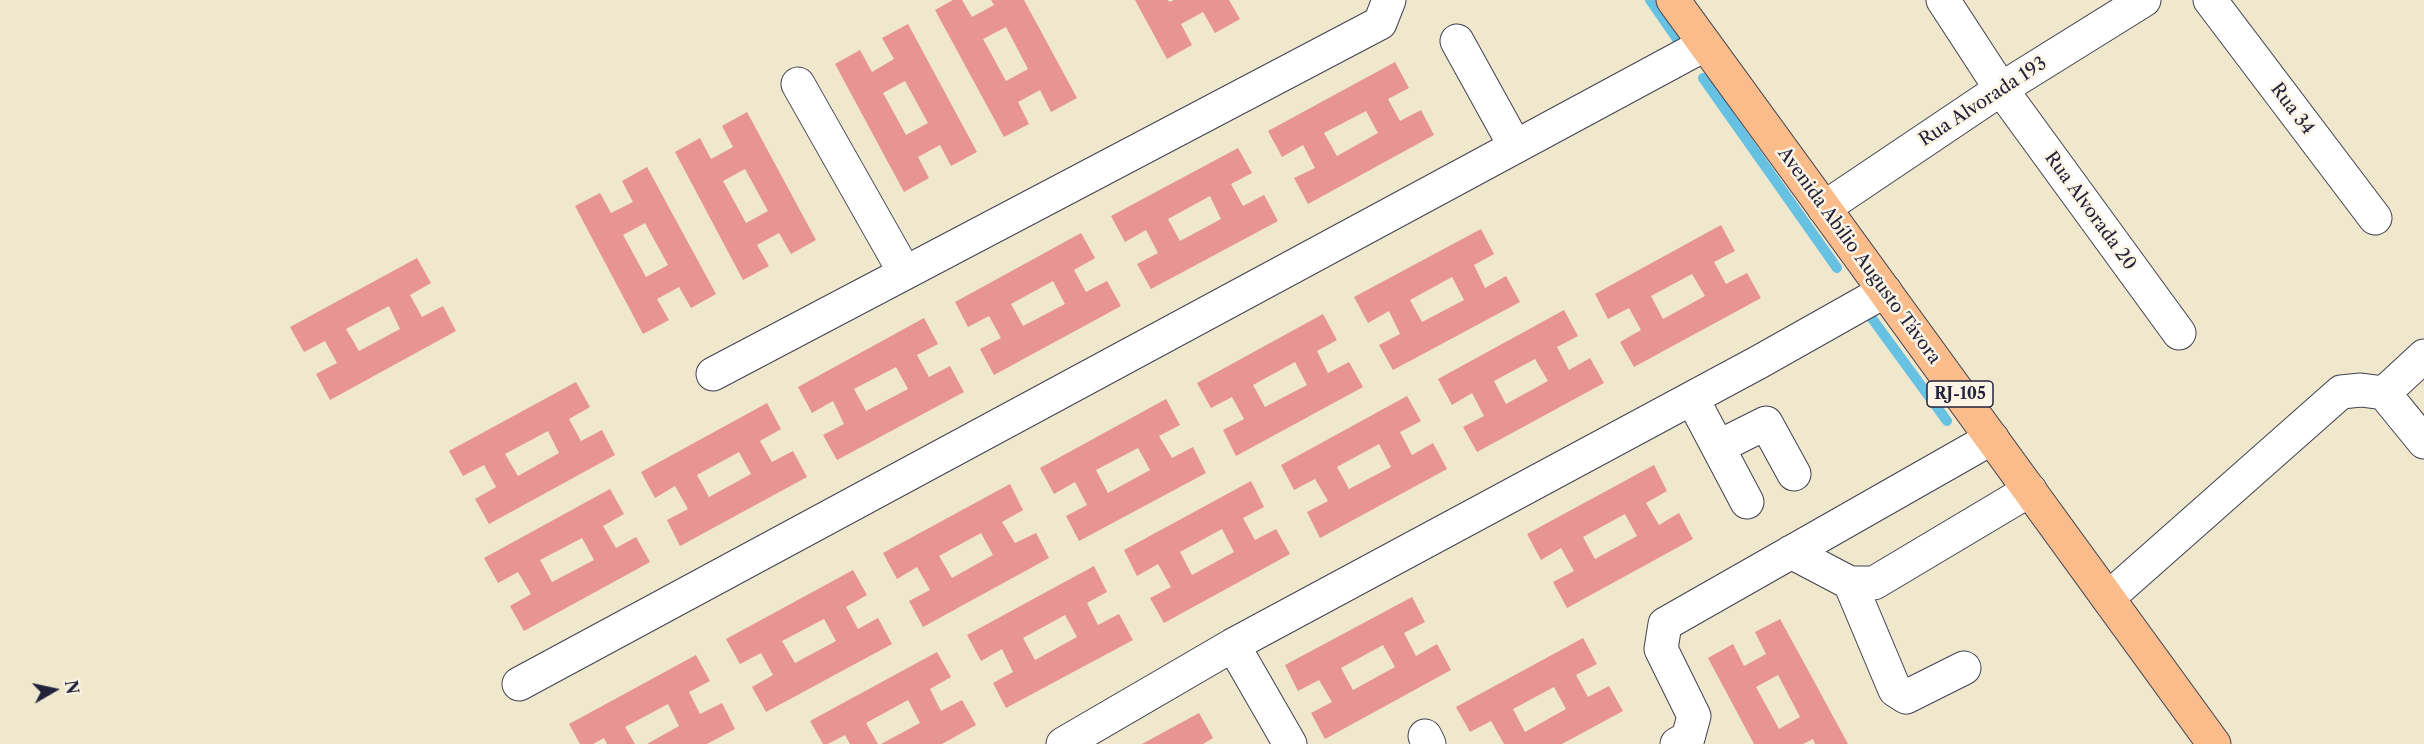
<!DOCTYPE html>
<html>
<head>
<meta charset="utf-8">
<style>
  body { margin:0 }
  #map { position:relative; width:2424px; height:744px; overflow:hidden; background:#efe8cd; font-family:"Libre Caslon Text",serif }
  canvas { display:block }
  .north { position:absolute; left:24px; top:660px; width:60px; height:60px; -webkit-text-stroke:4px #fcf5e5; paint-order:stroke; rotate:81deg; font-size:16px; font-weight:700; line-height:24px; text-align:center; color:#22223b }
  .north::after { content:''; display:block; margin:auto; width:21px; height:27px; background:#22223b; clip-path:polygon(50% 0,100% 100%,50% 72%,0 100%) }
</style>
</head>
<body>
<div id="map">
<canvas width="2424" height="744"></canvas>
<div class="north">N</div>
</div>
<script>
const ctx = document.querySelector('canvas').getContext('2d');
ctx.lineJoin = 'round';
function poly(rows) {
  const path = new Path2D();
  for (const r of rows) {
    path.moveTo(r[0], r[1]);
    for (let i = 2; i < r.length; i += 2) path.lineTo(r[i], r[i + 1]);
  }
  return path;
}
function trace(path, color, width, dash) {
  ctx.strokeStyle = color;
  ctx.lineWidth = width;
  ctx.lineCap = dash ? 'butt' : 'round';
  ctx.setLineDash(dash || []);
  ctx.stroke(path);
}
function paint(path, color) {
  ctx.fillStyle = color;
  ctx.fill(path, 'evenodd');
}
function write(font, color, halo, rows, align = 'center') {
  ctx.font = font + ' "Libre Caslon Text",serif';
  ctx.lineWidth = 5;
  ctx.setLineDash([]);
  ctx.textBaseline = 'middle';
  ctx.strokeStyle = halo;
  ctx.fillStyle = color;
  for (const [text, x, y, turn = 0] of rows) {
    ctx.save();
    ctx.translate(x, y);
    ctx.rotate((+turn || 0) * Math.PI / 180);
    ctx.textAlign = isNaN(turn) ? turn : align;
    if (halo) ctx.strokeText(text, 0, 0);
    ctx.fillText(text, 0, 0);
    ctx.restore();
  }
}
trace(poly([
  [1650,0,1679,42],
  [1703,78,1837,268],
  [1868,313,1947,421]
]), '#66c1e3', 10);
paint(poly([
  [953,0,962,0,972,17,994,5,991,0,1024,0,1077,98,1051,112,1040,90,1018,102,1029,124,1004,137,935,10],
  [1006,27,1028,69,1006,81,983,39],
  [1135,0,1168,0,1169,2,1174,0,1229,0,1240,19,1215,33,1203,12,1181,24,1192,45,1167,59],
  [908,24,977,152,951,166,940,145,918,157,929,178,904,192,835,64,860,50,872,72,894,59,882,38],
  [905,81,928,123,906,135,883,93],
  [1395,62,1409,88,1388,99,1400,121,1421,110,1434,135,1308,204,1294,178,1315,168,1303,145,1282,157,1268,131],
  [1366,111,1378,133,1337,156,1324,133],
  [747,112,816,240,791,254,779,233,757,245,769,266,743,280,675,152,700,138,711,159,733,147,722,126],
  [745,169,768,211,746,223,723,181],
  [1238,148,1252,173,1231,184,1243,206,1264,195,1278,221,1151,289,1137,264,1158,253,1146,230,1125,242,1111,216],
  [1210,196,1221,219,1180,241,1168,219],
  [647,167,716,294,691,308,679,287,657,299,669,320,643,334,575,206,600,193,611,213,633,202,622,181],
  [645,223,668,265,646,277,623,235],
  [1721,225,1735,251,1714,262,1726,284,1747,273,1761,298,1634,367,1620,342,1641,330,1629,308,1608,319,1595,294],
  [1692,274,1705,296,1663,319,1651,296],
  [1481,229,1494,254,1474,265,1485,288,1506,276,1520,302,1393,370,1379,345,1400,334,1389,311,1368,323,1354,297],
  [1452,277,1464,300,1422,322,1410,300],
  [1081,233,1095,258,1074,270,1086,292,1107,281,1121,306,994,375,980,349,1001,338,989,316,968,327,955,302],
  [1053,281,1065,304,1023,326,1011,304],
  [417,258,431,283,410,295,422,317,443,306,456,331,330,400,316,374,337,363,325,341,304,352,290,327],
  [389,306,400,329,359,351,346,329],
  [1564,310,1578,336,1557,347,1569,370,1590,358,1604,383,1477,452,1463,427,1484,416,1472,393,1452,405,1438,379],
  [1535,359,1548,381,1506,404,1494,381],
  [1323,314,1337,340,1317,351,1328,373,1349,362,1363,387,1236,456,1223,430,1244,419,1232,397,1211,408,1197,383],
  [1295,362,1307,385,1265,407,1253,385],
  [924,318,938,344,917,355,929,377,950,366,964,392,837,460,823,435,844,424,833,401,812,413,798,387],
  [896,367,908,389,866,411,854,389],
  [576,382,590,407,569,419,581,441,602,430,615,455,489,524,475,499,496,487,484,465,463,476,449,451],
  [548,431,559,453,518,476,505,454],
  [1407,396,1421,421,1400,432,1412,455,1433,443,1447,469,1320,538,1307,512,1328,501,1315,479,1294,490,1281,465],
  [1379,444,1391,467,1349,489,1337,467],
  [1166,399,1180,425,1159,436,1172,458,1193,447,1206,473,1079,541,1066,516,1087,505,1075,482,1054,494,1040,468],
  [1138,448,1150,470,1108,493,1096,470],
  [767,403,781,429,760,441,772,462,793,451,807,477,680,546,667,520,688,509,675,486,655,498,641,472],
  [739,452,751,474,709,497,697,475],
  [1654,465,1667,491,1646,503,1659,525,1679,513,1693,539,1567,608,1553,582,1574,571,1561,548,1541,560,1527,534],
  [1625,514,1637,536,1595,559,1583,537],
  [1251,481,1264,507,1243,518,1255,540,1276,529,1290,554,1164,623,1150,598,1171,587,1158,564,1137,576,1124,550],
  [1222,529,1234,552,1192,575,1180,552],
  [1010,484,1023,510,1002,522,1015,543,1036,533,1049,558,923,627,909,601,930,590,917,567,897,579,883,553],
  [981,533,993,555,952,578,939,556],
  [610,489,624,514,603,526,616,548,636,537,650,562,524,631,510,606,531,594,518,572,498,583,484,558],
  [582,538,594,560,552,582,540,560],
  [1094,566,1107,592,1087,603,1098,625,1119,614,1133,640,1006,708,993,683,1013,672,1002,649,981,661,967,635],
  [1065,615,1077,637,1035,660,1023,638],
  [853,570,867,595,846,607,858,629,878,618,892,644,766,712,752,687,773,675,761,653,740,664,726,639],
  [824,619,836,641,795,663,782,641],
  [1412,597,1425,622,1404,633,1416,656,1437,644,1451,670,1325,739,1311,713,1332,702,1319,680,1298,691,1285,665],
  [1383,645,1395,667,1353,690,1341,668],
  [1780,619,1815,683,1848,744,1815,744,1813,739,1803,744,1754,744,1708,658,1733,644,1744,666,1766,654,1755,632],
  [1778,675,1800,717,1779,729,1756,687],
  [1583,638,1597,664,1576,675,1588,697,1609,686,1623,711,1562,744,1504,744,1491,721,1470,732,1456,707],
  [1554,687,1566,709,1525,732,1513,709],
  [937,652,951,677,930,689,941,711,962,700,976,725,942,744,881,744,920,723,908,700,866,723,878,744,850,744,845,735,828,744,823,744,810,721],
  [696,655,710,681,689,692,700,714,722,703,735,729,707,744,647,744,679,726,668,704,625,727,635,744,607,744,604,738,593,744,580,744,569,724],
  [1199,713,1213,738,1203,744,1142,744]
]), '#e89492');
const minor = poly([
  [1943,0,2001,89,2179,333],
  [2210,0,2375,218],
  [1457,41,1515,146],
  [798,84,905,273],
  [1824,208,2001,89,2144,0],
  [713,374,1380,23,1389,0],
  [2384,393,2424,356],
  [1692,398,1747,502],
  [1718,447,1766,423,1794,474],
  [1791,552,1850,583,1874,583,2030,490],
  [1850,583,1895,690,1906,697,1964,668],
  [2108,598,2341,392,2361,390,2384,393,2424,442],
  [1233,645,1290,744],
  [519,684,1704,45],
  [1425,736,1429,744],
  [1063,744,1233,645,1759,362,1885,291],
  [1677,744,1688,738,1694,716,1661,649,1665,624,1992,438]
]);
const major = poly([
  [1673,0,2214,744]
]);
trace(minor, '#414051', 35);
trace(major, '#414051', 35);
trace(minor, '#fff', 33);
trace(major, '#f9bc8a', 33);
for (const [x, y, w] of [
  [1960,394,66]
]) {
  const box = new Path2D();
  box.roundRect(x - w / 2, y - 13, w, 26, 4.5);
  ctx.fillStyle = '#fcf5e5';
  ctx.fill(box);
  trace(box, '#22223b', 1.5);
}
write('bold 16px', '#22223b', null, [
  ["RJ-105",1960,394]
]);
write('18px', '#22223b', '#fcf5e5', [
  ["Rua Alvorada 193",1983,102,-33],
  ["Rua 34",2292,109,53],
  ["Rua Alvorada 20",2090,211,54],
  ["Avenida Abílio Augusto Távora",1859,256,54]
]);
</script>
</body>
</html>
